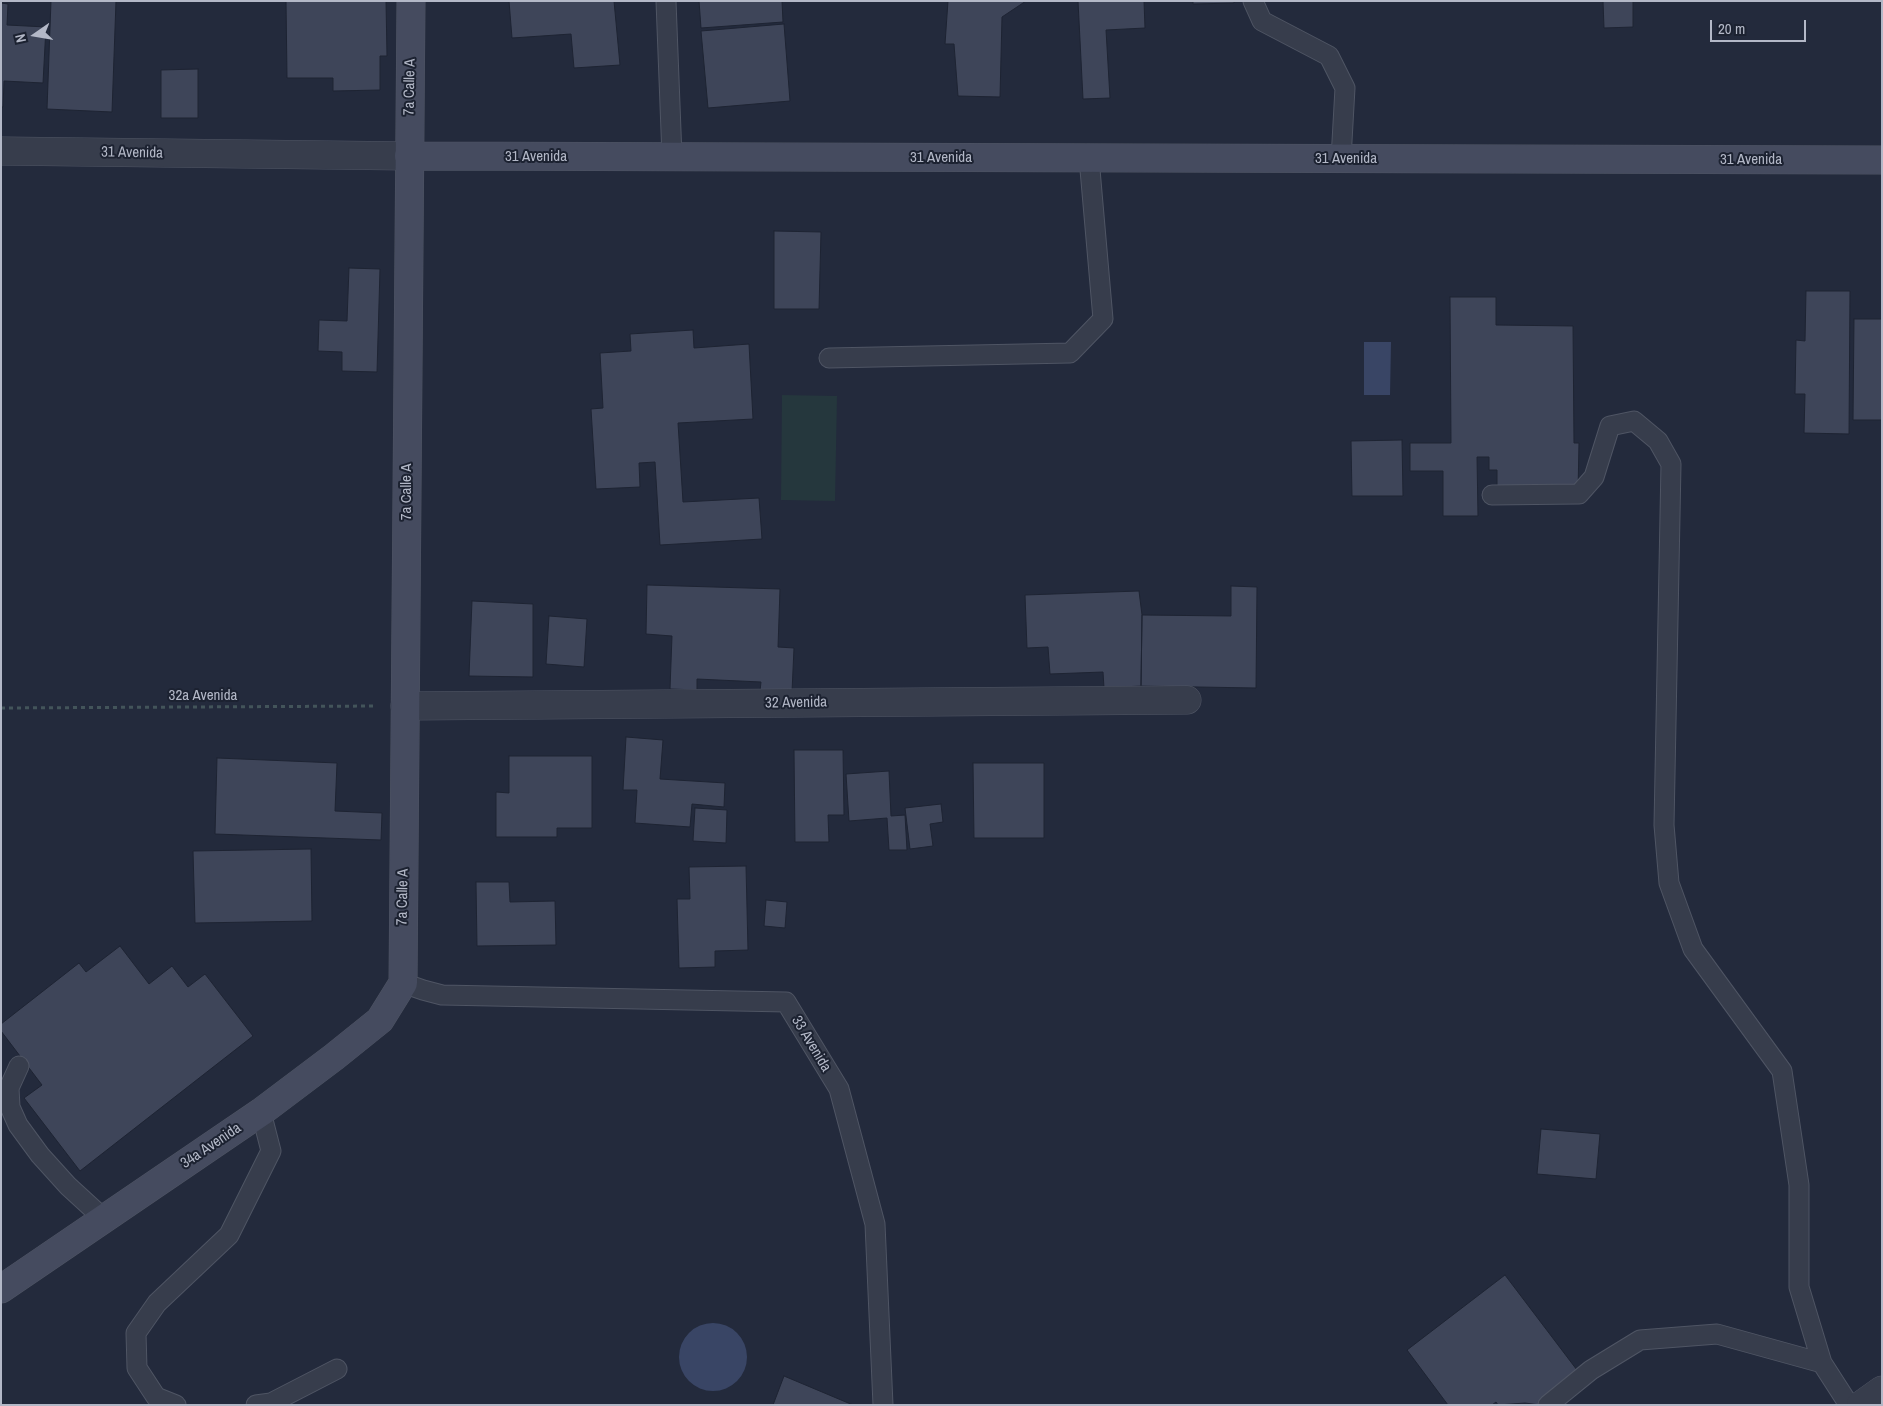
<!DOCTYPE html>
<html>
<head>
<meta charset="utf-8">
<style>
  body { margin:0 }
  #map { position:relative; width:1883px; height:1406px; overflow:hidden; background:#232a3c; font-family:"Archivo Narrow",sans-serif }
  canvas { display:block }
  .frame { position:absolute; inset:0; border:2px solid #b3b8c7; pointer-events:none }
  .north { position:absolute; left:10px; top:10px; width:50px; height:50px; -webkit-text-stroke:4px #1c2231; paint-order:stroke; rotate:257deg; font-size:14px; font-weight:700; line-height:20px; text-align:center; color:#b3b8c7 }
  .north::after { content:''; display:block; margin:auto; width:18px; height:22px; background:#b3b8c7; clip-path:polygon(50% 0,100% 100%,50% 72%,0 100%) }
  .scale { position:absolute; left:1710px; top:20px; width:96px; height:22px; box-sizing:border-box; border:2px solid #b3b8c7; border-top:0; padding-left:6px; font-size:15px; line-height:18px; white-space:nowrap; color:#b3b8c7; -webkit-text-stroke:4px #1c2231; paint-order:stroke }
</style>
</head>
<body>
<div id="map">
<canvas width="1883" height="1406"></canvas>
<div class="frame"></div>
<div class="north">N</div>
<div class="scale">20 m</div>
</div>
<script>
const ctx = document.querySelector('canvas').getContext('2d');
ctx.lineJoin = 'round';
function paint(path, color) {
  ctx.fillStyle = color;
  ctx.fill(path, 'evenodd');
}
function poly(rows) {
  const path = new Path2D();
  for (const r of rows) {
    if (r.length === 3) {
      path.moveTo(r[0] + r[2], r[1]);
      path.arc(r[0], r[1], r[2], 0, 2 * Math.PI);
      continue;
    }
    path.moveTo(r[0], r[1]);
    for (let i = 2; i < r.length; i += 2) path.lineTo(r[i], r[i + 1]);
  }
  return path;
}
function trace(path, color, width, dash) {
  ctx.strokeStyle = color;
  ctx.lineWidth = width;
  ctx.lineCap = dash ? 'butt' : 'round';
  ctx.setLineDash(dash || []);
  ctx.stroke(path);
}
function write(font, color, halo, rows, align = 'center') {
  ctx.font = font + ' "Archivo Narrow",sans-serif';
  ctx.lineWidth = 4;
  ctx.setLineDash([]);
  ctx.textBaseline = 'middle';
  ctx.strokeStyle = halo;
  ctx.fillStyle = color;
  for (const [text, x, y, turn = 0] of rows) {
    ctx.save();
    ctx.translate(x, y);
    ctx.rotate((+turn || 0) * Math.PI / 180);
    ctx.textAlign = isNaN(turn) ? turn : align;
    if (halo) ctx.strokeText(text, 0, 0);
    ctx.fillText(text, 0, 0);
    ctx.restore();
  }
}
paint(poly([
  [782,395,837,396,835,501,781,500]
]), '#25373d');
paint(poly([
  [1364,342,1391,342,1390,395,1364,395],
  [713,1357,34]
]), '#394565');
const building = poly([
  [51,1,116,1,112,112,47,109,51,1],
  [286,1,386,1,387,56,380,56,380,90,333,91,333,78,287,78,286,1],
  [509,1,614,1,620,65,574,68,571,34,512,38,509,1],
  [699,1,782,1,783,22,701,28,699,1],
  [948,1,1026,1,1002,17,1000,97,958,96,954,44,945,44,948,1],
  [1078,1,1144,1,1145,28,1106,30,1110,98,1083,99,1078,1],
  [1193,1,1234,1,1234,3,1193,4,1193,1],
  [1603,1,1633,1,1633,27,1604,28,1603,1],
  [1,3,8,4,7,25,46,27,43,83,4,81,3,107,1,107,1,3],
  [784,24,790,101,708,108,701,31,784,24],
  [198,69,198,118,161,118,161,70,198,69],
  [774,231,821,232,819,309,774,309,774,231],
  [349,268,380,269,377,372,342,371,342,352,318,351,319,320,347,321,349,268],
  [1806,291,1850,291,1849,434,1804,433,1805,394,1795,394,1796,340,1805,341,1806,291],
  [1450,297,1496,297,1496,325,1573,326,1574,443,1579,443,1578,492,1497,492,1497,470,1489,470,1489,457,1477,457,1478,516,1443,516,1443,471,1410,471,1410,443,1451,443,1450,297],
  [1854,319,1882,319,1882,420,1853,420,1854,319],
  [693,330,694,348,749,344,753,419,678,423,683,502,759,498,762,539,660,545,655,462,639,463,640,487,596,489,591,409,603,408,600,353,631,351,630,334,693,330],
  [1402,440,1403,496,1352,496,1351,441,1402,440],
  [647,585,780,589,778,647,794,648,792,692,760,691,761,682,697,679,697,690,670,689,672,636,646,634,647,585],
  [1231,586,1257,587,1256,688,1141,686,1142,615,1231,616,1231,586],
  [1139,591,1142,615,1141,686,1104,688,1103,672,1050,674,1048,647,1027,648,1025,595,1139,591],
  [472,601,533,604,533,677,469,676,472,601],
  [549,616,587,619,584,667,546,664,549,616],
  [626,737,663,740,660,779,725,783,724,807,692,804,690,827,635,823,637,790,623,790,626,737],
  [794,750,843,750,844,815,828,815,829,842,795,842,794,750],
  [509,756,592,756,592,828,557,828,557,837,496,837,496,792,509,793,509,756],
  [217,758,337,763,335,811,382,813,381,840,215,834,217,758],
  [973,763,1044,763,1044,838,974,838,973,763],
  [889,771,891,816,905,815,907,850,889,850,887,818,849,821,846,774,889,771],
  [941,804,943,822,930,824,933,846,910,849,905,808,941,804],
  [695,808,727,810,726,843,693,841,695,808],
  [311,849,312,921,195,923,193,851,311,849],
  [746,866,748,950,715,951,715,967,679,968,677,899,690,899,689,867,746,866],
  [476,882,509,882,510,902,555,901,556,945,477,946,476,882],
  [766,900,787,902,785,928,764,926,766,900],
  [120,946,149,984,172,966,188,987,205,974,253,1036,80,1171,24,1098,42,1085,1,1031,1,1024,79,963,86,972,120,946],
  [1541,1129,1600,1134,1596,1179,1537,1174,1541,1129],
  [1505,1275,1580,1374,1540,1405,1525,1403,1498,1405,1496,1402,1492,1405,1448,1405,1407,1350,1505,1275],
  [784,1376,853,1405,773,1405,784,1376]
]);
paint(building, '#3e4559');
trace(building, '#1e2433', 1);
const lane = poly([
  [666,1,672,157],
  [1253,1,1262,21,1329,56,1345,88,1341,159],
  [829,358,1070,353,1103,319,1089,158],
  [1492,495,1579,494,1594,477,1610,426,1634,421,1658,441,1671,464,1664,825,1669,883,1693,949,1782,1071,1799,1185,1799,1287,1822,1363,1849,1405],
  [403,983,423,990,442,995,786,1002,839,1089,875,1224,883,1405],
  [19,1066,9,1088,10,1107,18,1125,40,1155,68,1186,104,1219],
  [176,1405,156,1397,137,1368,136,1333,157,1303,229,1235,271,1151,261,1112],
  [256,1405,271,1403,337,1369],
  [1548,1405,1591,1370,1640,1340,1717,1334,1822,1363]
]);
const street = poly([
  [1,151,409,156],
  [405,706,1187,700],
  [1861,1405,1882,1390]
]);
const secondary = poly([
  [409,156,1882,160],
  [1,1289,261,1112,334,1057,380,1020,403,983,411,1]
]);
trace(lane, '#4f5564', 21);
trace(street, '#4f5564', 29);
trace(secondary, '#4f5564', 29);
trace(poly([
  [1,708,377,706]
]), '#43545a', 3, [4, 4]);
trace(lane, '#373d4c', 19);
trace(street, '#373d4c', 28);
trace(secondary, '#454b5f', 28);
write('15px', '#b3b8c7', '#1c2231', [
  ["7a Calle A",410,87,-89],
  ["31 Avenida",132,153,1],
  ["31 Avenida",536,157],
  ["31 Avenida",941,158],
  ["31 Avenida",1346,159],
  ["31 Avenida",1751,160],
  ["7a Calle A",407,492,-90],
  ["32a Avenida",203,696],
  ["32 Avenida",796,703,-1],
  ["7a Calle A",403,897,-89],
  ["33 Avenida",811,1044,59],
  ["34a Avenida",211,1146,-34]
]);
</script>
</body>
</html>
